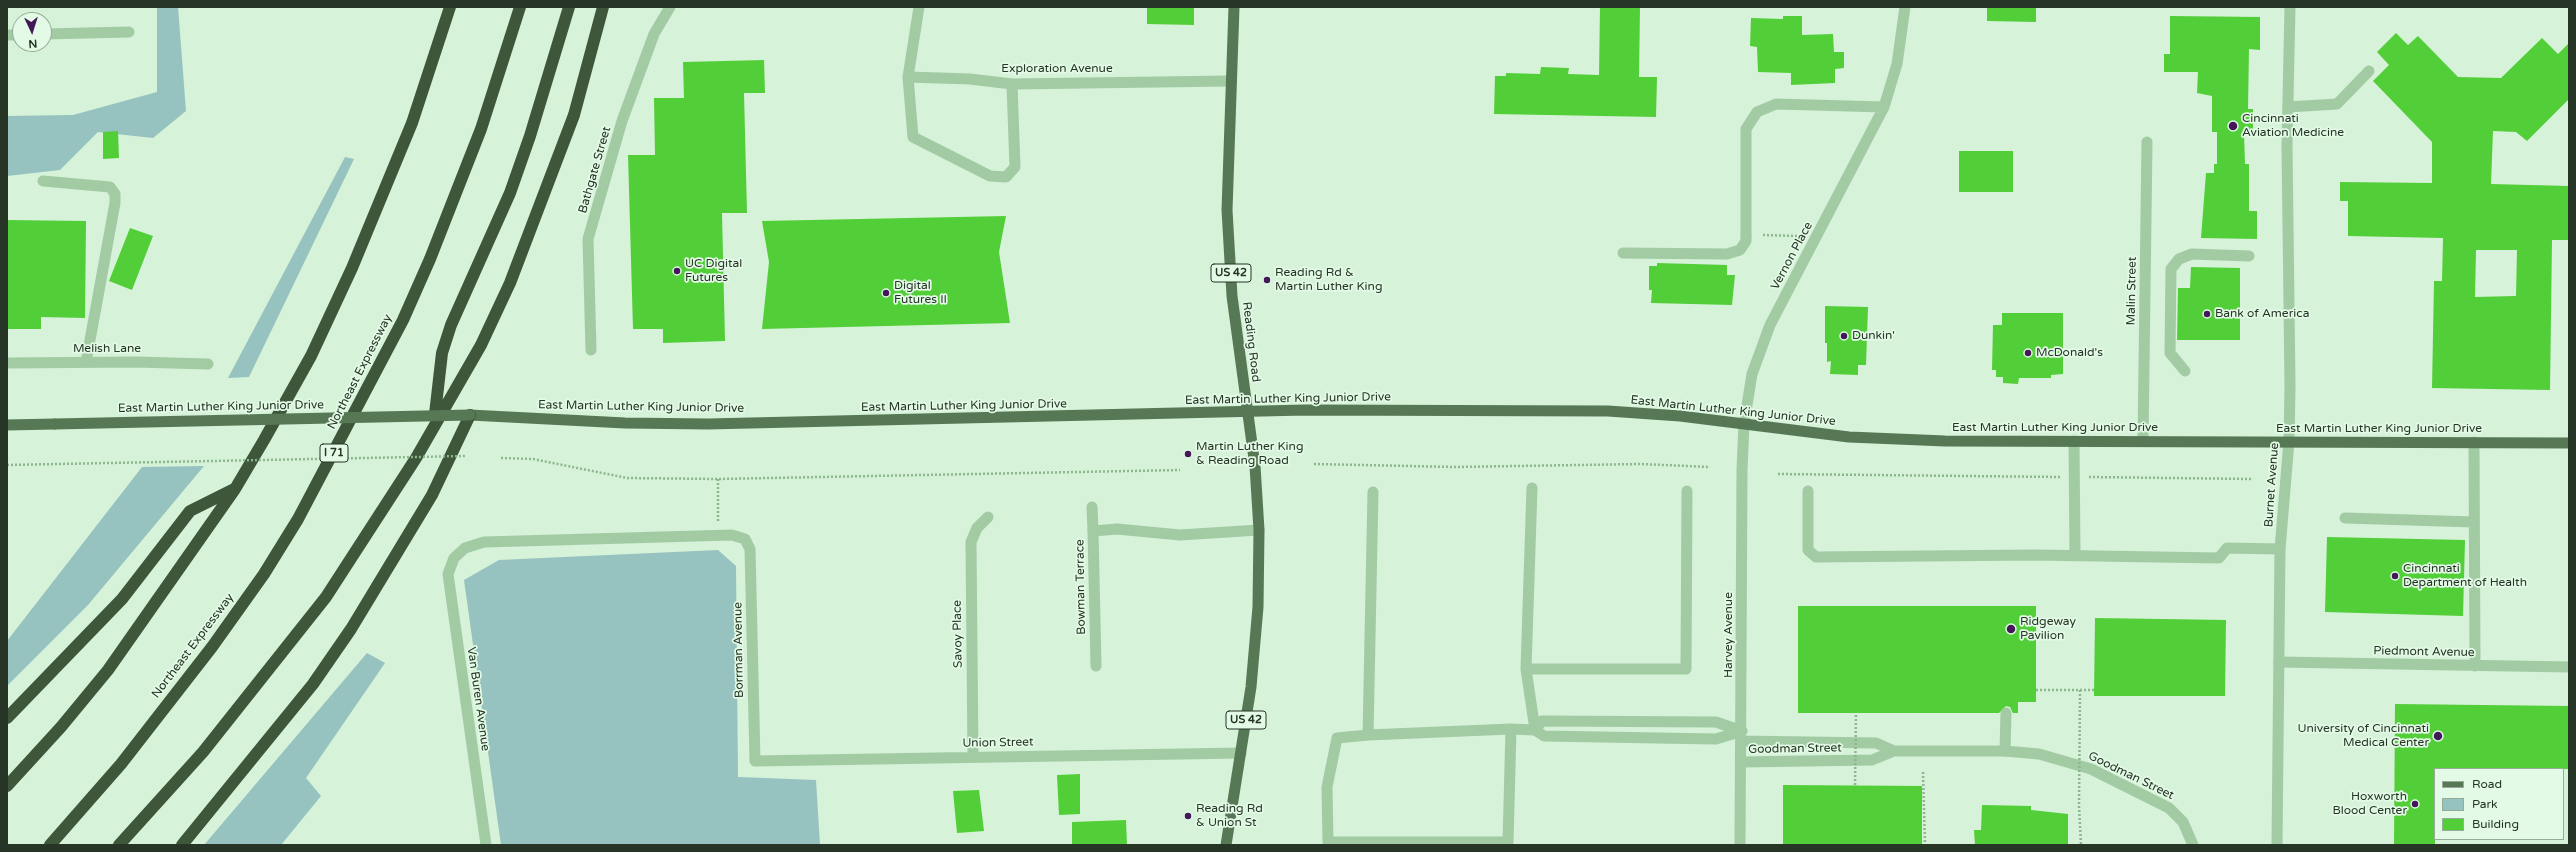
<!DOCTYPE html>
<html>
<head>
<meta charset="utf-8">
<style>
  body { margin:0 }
  #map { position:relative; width:2576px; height:852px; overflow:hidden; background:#d6f2d9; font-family:"Varela Round",sans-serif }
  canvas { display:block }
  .frame { position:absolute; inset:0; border:8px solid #263525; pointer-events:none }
  .legend { position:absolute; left:2434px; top:768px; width:130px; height:72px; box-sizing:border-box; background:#e3fae6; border:1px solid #97ab99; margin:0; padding:5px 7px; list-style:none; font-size:12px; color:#263525 }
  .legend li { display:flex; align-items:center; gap:8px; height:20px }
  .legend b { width:20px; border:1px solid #97ab99 }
  .north { position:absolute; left:12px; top:12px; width:40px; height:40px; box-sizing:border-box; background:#e3fae6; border:1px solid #97ab99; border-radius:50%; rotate:176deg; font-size:11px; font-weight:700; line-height:16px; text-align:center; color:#263525 }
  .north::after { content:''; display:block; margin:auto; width:14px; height:18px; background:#421859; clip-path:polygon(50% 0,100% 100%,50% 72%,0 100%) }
</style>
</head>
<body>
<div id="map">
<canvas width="2576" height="852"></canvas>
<div class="frame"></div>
<ul class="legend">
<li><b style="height:5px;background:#577855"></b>Road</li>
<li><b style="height:11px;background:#96c2bf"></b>Park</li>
<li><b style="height:11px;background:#52ce38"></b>Building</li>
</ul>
<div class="north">N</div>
</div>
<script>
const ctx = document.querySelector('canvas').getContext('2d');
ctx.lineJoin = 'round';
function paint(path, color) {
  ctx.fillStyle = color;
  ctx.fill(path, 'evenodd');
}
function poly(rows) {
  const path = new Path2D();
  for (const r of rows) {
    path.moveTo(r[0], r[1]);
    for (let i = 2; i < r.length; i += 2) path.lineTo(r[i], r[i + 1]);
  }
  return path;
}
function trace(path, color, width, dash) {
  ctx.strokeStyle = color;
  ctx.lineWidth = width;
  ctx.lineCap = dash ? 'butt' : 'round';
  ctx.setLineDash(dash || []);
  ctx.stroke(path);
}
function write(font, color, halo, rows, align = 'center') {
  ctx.font = font + ' "Varela Round",sans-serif';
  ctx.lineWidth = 3.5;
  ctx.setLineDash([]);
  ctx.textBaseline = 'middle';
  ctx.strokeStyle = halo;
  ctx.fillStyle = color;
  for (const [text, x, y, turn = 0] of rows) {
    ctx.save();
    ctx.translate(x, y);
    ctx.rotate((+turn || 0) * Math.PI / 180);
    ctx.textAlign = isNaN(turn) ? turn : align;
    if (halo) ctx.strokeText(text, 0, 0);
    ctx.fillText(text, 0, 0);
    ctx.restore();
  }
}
paint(poly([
  [157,7,178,7,186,111,153,138,98,132,60,170,7,176,7,116,73,115,157,92],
  [345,157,354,159,249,377,228,378],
  [204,466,88,605,7,686,7,641,142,467],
  [718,550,736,566,738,777,816,780,820,845,501,845,464,580,499,560],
  [367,653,385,663,306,778,321,796,281,845,204,845]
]), '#96c2bf');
paint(poly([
  [1147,7,1194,7,1194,25,1147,24],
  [1600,7,1640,7,1639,77,1657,77,1656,117,1494,114,1495,76,1506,76,1506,73,1540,74,1541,67,1569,68,1568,74,1599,75],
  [1987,7,2036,7,2036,22,1987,21],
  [1783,16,1802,16,1802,35,1833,34,1834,52,1844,52,1844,68,1835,69,1835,83,1791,85,1791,73,1758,72,1757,47,1750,46,1751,18,1783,19],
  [2170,16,2260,17,2260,50,2249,49,2248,109,2253,109,2253,133,2244,133,2245,164,2249,164,2249,211,2257,211,2257,239,2201,238,2206,173,2214,173,2214,164,2217,164,2217,132,2212,132,2212,96,2197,93,2198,72,2164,72,2164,54,2170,54],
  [2396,33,2408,45,2418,36,2458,77,2501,78,2542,38,2558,54,2569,43,2569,99,2527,141,2516,132,2493,131,2491,184,2569,186,2569,240,2552,240,2550,390,2432,388,2434,281,2442,281,2443,238,2348,236,2348,201,2340,201,2340,182,2432,183,2432,142,2373,81,2389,65,2377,52],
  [2476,250,2517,250,2516,296,2475,297],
  [764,60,765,93,744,93,747,213,722,213,725,341,663,343,663,329,633,329,628,155,655,155,654,98,684,98,683,62],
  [118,131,119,158,103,159,103,132],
  [1959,151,2013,151,2013,192,1959,192],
  [1006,216,999,252,1010,323,762,329,769,262,762,221],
  [7,220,86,221,85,318,41,317,41,329,7,329],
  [130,228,153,236,132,290,109,281],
  [1657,263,1727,265,1727,275,1735,275,1732,305,1651,303,1652,290,1649,290,1649,266,1657,266],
  [2191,267,2240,268,2240,340,2177,340,2178,288,2190,288],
  [1825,306,1868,307,1866,365,1858,365,1858,375,1830,374,1831,361,1827,362,1827,343,1825,343],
  [2002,313,2063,313,2063,374,2051,375,2051,378,2019,378,2018,384,2003,383,2003,377,1996,377,1996,370,1992,370,1993,325,2002,325],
  [2327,537,2465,540,2463,616,2325,612],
  [1798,606,2036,606,2036,702,2018,702,2018,713,2013,713,2010,707,2006,706,1999,713,1798,713],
  [2095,618,2226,620,2225,696,2094,696],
  [2395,704,2569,706,2569,769,2435,769,2435,845,2394,845],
  [1080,774,1080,814,1059,815,1057,775],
  [1783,785,1922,786,1922,845,1783,845],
  [979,790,984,831,957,833,953,791],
  [1982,805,2031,806,2031,810,2068,814,2068,845,1975,845,1974,830,1981,830],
  [1126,820,1127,845,1072,845,1072,822]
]), '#52ce38');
trace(poly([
  [1763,235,1797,236],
  [501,458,533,459,627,478,718,479,1180,470],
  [1314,464,1455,467,1641,464,1710,467],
  [1778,474,2060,477],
  [2089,477,2253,479],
  [718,521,718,479],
  [2036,690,2094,690],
  [1923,772,1925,845]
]), '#8cb78d', 2.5, [2, 2]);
trace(poly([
  [919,7,908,77,970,79,1012,84,1230,81],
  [44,34,129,32],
  [7,35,20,35],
  [908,77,913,137,990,176,1006,177,1015,167,1012,84],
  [2288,107,2337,104,2369,71],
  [43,181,110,187,115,194,115,203,86,362],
  [1623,253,1727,254,1740,250,1746,241,1746,235],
  [591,350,588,239,622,121,654,34,670,7],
  [2185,371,2170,353,2171,269,2179,259,2192,254,2249,256],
  [2074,441,2075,556],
  [2143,441,2147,142],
  [2474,442,2475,666],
  [1532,488,1526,669,1535,730],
  [1808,491,1808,550,1816,557,2035,555,2219,558,2227,548,2280,549],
  [1092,507,1093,531],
  [2345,518,2474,522],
  [1526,669,1686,669,1687,491],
  [1511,729,1508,842,1328,842,1327,787,1337,738,1368,735,1511,729],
  [1511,729,1535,730,1544,736,1716,739,1742,731],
  [1535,730,1542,721,1716,722,1742,731],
  [1368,735,1373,492],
  [2005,751,2006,713]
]), '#a2cba4', 11);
trace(poly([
  [1746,235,1746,129,1757,112,1776,104,1884,107],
  [7,363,136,362,208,364],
  [2279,662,2569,667],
  [1096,666,1093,531,1117,529,1180,535,1259,530],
  [1741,741,1876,743,1894,751,2005,751,2039,754,2091,769,2169,808,2183,822,2193,845],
  [973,757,971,542,977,528,988,517],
  [1741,762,1872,760,1894,751],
  [486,845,448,574,454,558,465,548,484,542,732,535,745,539,750,549,755,761,1241,753],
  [1740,845,1742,470,1744,424,1752,374,1770,325,1884,107,1897,64,1905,7]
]), '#a2cba4', 11);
trace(poly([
  [2277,845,2280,549,2289,441,2290,387,2287,145,2290,7]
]), '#a2cba4', 11);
trace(poly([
  [470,415,625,423,708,424,1305,410,1608,411,1680,416,1849,437,1945,441,2569,443],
  [7,425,55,424],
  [1226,845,1251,687,1258,607,1259,530,1255,466,1232,296,1227,210,1234,7]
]), '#577855', 11);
trace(poly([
  [435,414,442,353,451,325,510,193,530,136,569,7],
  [7,718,122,599,190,511,234,489],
  [7,786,61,727,108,670,235,489,264,440,311,356,352,268,412,123,450,7],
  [50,845,121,764,212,647,264,574,298,519,403,320,430,259,481,129,520,7],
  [119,845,203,752,326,597,416,458,481,345,510,283,574,115,603,7],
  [182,845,313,684,351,629,432,495,470,415]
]), '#3e573b', 12);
trace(poly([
  [7,465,466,456],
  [2080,690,2079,806,2081,845],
  [1855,785,1856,713]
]), '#8cb78d', 2.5, [2, 2]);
trace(poly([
  [55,424,470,415]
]), '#577855', 11);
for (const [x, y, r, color] of [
  [2233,126,5,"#421859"],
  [677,271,4,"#421859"],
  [1267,280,4,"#421859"],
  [886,293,4,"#421859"],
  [2207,314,4,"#421859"],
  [1844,336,4,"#421859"],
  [2028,353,4,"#421859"],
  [1188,454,4,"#421859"],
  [2395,576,4,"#421859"],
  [2011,629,5,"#421859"],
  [2438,736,5,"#421859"],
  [2415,804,4,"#421859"],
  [1188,816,4,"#421859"]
]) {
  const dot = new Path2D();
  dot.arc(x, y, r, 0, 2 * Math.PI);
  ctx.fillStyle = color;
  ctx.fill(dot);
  trace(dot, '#e3fae6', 1.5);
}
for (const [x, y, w] of [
  [1231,273,40],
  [334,453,28],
  [1246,720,40]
]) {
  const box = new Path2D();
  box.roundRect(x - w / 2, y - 9, w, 18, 3);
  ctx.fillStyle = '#e3fae6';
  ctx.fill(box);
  trace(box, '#263525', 1);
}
write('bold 11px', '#263525', null, [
  ["US 42",1231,273],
  ["I 71",334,453],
  ["US 42",1246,720]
]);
write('12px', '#263525', '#e3fae6', [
  ["Exploration Avenue",1057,69],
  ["Bathgate Street",595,170,-74],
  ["Vernon Place",1792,256,-62],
  ["Malin Street",2132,291,-89],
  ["Reading Road",1251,342,83],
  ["Melish Lane",107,349],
  ["Northeast Expressway",360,372,-63],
  ["East Martin Luther King Junior Drive",1288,399,-1],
  ["East Martin Luther King Junior Drive",964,406,-1],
  ["East Martin Luther King Junior Drive",221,407,-1],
  ["East Martin Luther King Junior Drive",641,407,1],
  ["East Martin Luther King Junior Drive",1733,411,6],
  ["East Martin Luther King Junior Drive",2055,428],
  ["East Martin Luther King Junior Drive",2379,429],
  ["Burnet Avenue",2272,485,-86],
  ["Bowman Terrace",1081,587,-91],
  ["Savoy Place",958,634,-91],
  ["Harvey Avenue",1729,635,-90],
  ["Northeast Expressway",193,646,-53],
  ["Borrman Avenue",739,650,-91],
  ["Piedmont Avenue",2424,652,1],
  ["Van Buren Avenue",478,699,82],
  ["Union Street",998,743,-1],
  ["Goodman Street",1795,749,-1],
  ["Goodman Street",2131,776,26]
]);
write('12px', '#263525', '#e3fae6', [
  ["Cincinnati",2242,119],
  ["Aviation Medicine",2242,133],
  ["UC Digital",685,264],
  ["Futures",685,278],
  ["Reading Rd &",1275,273],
  ["Martin Luther King",1275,287],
  ["Digital",894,286],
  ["Futures II",894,300],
  ["Bank of America",2215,314],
  ["Dunkin'",1852,336],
  ["McDonald's",2036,353],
  ["Martin Luther King",1196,447],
  ["& Reading Road",1196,461],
  ["Cincinnati",2403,569],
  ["Department of Health",2403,583],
  ["Ridgeway",2020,622],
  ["Pavilion",2020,636],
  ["University of Cincinnati",2429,729,"right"],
  ["Medical Center",2429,743,"right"],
  ["Hoxworth",2407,797,"right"],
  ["Blood Center",2407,811,"right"],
  ["Reading Rd",1196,809],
  ["& Union St",1196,823]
], 'left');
</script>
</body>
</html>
